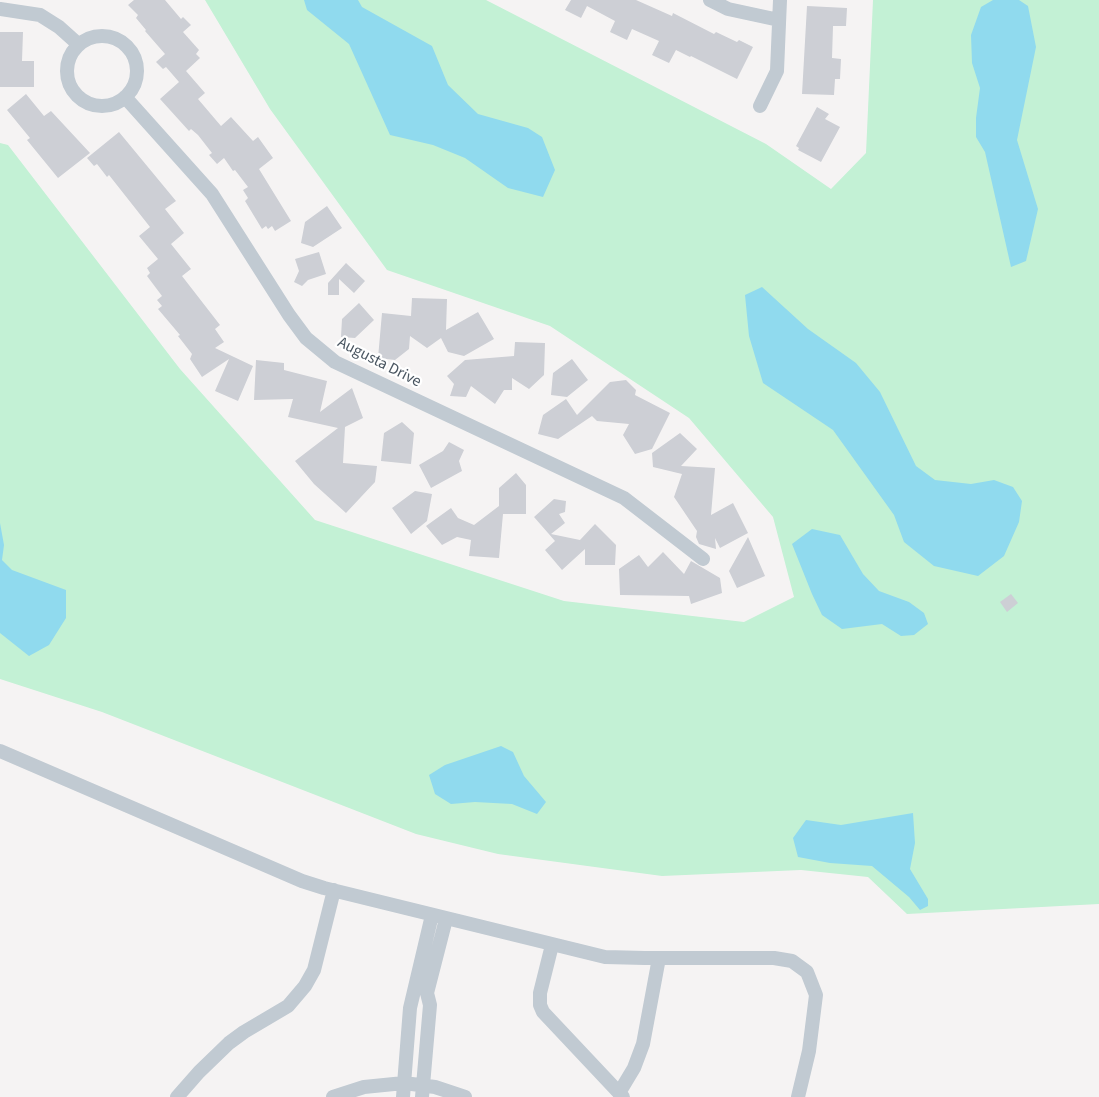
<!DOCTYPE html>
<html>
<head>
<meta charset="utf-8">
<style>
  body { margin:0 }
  canvas { display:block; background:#f5f3f3 }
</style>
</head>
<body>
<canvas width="1099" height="1097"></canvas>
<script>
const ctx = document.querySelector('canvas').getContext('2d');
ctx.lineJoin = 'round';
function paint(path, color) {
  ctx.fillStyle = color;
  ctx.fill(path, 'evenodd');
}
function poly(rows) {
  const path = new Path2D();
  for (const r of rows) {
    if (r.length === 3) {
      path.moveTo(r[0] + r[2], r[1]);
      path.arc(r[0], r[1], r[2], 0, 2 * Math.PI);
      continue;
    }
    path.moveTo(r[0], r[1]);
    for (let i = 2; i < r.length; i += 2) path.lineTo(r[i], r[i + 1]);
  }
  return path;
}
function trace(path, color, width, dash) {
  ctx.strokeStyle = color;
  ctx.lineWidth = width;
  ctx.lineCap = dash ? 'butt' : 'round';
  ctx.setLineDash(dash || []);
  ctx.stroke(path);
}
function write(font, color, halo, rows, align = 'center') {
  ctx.font = font + ' "Source Sans 3",sans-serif';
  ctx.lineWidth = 4.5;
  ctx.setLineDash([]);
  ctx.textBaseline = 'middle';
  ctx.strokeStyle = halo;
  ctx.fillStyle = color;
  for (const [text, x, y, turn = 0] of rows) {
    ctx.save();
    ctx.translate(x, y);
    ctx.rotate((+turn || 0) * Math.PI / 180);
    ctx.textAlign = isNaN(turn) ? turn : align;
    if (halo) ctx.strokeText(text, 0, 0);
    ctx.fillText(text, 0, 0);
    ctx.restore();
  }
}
paint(poly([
  [205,0,486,0,766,144,831,189,866,153,873,0,1099,0,1099,904,907,914,868,877,801,870,662,876,498,854,416,834,102,712,0,679,0,143,8,145,180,369,315,520,564,601,744,622,794,597,773,517,689,418,550,326,387,270,270,109]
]), '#c3f1d5');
paint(poly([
  [304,0,358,0,362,7,432,46,448,85,478,114,528,128,542,137,555,170,543,197,508,188,465,158,433,145,390,135,349,44,307,10],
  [993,0,1019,0,1028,6,1036,47,1017,140,1038,209,1026,261,1011,267,985,152,976,137,976,118,980,88,972,63,971,35,981,7],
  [762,287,808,329,856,363,880,392,916,466,935,480,971,484,994,480,1013,487,1022,501,1019,522,1004,556,978,576,934,566,904,542,894,515,833,430,763,383,749,336,745,295],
  [0,523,4,545,2,560,12,570,66,590,66,618,49,645,29,656,0,633],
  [812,529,840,535,863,574,879,591,909,602,924,613,928,624,914,635,901,636,882,624,842,629,822,615,812,594,792,544],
  [501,746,513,752,524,776,546,802,537,814,512,804,475,802,451,804,435,794,429,775,445,765],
  [913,813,915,843,910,869,928,899,928,906,920,910,909,897,872,866,830,863,798,857,793,838,806,820,841,825]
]), '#90daee');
paint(poly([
  [134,0,165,0,181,19,183,17,191,25,183,32,199,50,196,54,200,58,186,71,205,93,198,99,221,126,231,117,253,141,258,137,273,158,259,169,291,221,275,231,272,226,268,229,266,226,262,229,245,201,248,198,243,190,248,187,235,170,233,171,224,158,217,164,209,155,212,153,198,135,191,129,189,131,160,99,179,82,166,67,163,69,156,62,165,54,145,31,146,30,136,18,138,15,128,5],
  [571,0,636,0,672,16,673,13,714,34,716,32,737,42,739,40,753,47,737,79,691,56,690,57,676,50,669,63,652,55,659,41,632,29,627,40,610,32,615,21,587,6,581,18,565,10],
  [807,6,847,8,846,26,833,26,832,58,841,59,840,79,835,79,834,95,802,94],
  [0,32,23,32,22,61,34,61,34,87,0,87],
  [26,94,44,116,51,111,90,153,58,178,27,140,30,138,7,110],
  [817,107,829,114,825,119,840,127,821,162,798,150,799,148,796,146],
  [119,132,176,201,165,209,184,233,171,244,191,269,182,276,220,325,215,329,224,342,215,348,253,366,238,401,215,391,229,359,202,377,190,359,192,354,178,336,180,335,158,309,162,306,157,300,162,296,147,276,150,273,147,268,158,259,139,236,150,227,109,175,107,177,97,164,94,166,87,158],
  [327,206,342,228,313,247,301,243,305,222],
  [319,252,326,274,308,280,302,286,294,282,299,271,295,259],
  [346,263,365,281,354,293,339,279,339,295,328,295,328,283],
  [412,298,447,299,446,330,478,312,494,339,464,356,448,352,441,338,427,348,410,336,409,349,395,360,378,358,382,313,411,316],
  [359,303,374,320,355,338,341,337,342,319],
  [515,342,545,343,544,375,529,389,512,378,512,390,504,390,495,404,471,386,466,397,450,396,454,384,447,376,465,360,514,356],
  [572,359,588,380,567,397,551,395,553,373],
  [256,360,284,363,284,370,327,381,320,412,352,388,363,418,345,427,343,463,377,466,375,482,346,513,314,484,295,461,338,428,288,417,293,399,254,400],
  [626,380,636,390,635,395,670,413,652,449,635,454,623,435,629,424,597,421,592,416,558,439,538,434,543,415,566,399,577,415,610,382],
  [402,422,414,433,411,464,381,461,384,433],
  [680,433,697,449,681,466,715,468,711,515,733,503,748,533,720,548,715,538,716,549,699,544,696,537,697,531,674,497,682,474,653,467,652,453],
  [449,442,464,450,459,461,462,471,431,488,419,465,443,451],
  [516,473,526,485,526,514,503,514,499,558,469,556,471,540,457,537,442,545,426,526,451,508,458,518,474,525,499,506,499,488],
  [415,491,432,494,427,521,411,534,392,508],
  [554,499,566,501,565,512,559,514,565,523,551,534,580,540,595,524,616,545,615,565,585,565,585,549,562,570,545,550,555,541,534,517],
  [748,537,765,576,737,588,729,571],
  [663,552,684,574,691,561,720,578,722,593,691,604,689,596,620,595,619,569,639,555,648,567],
  [1011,594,1018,603,1007,612,1000,602]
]), '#cdcfd5');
trace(poly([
  [710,0,728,9,779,20],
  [0,9,40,15,59,27,78,44],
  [102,71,35],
  [125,97,212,194,289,315,306,338,335,362,624,498,703,559],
  [760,106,777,71,780,0],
  [0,751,302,881,324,888,605,957,645,958,774,958,792,961,807,972,816,995,809,1051,798,1097],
  [552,945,540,993,540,1005,543,1012,623,1097],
  [619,1093,634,1068,643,1044,659,958],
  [177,1097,199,1072,229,1043,244,1032,288,1006,305,986,314,970,334,890],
  [333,1097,364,1087,404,1083,435,1087,465,1097],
  [403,1097,410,1008,432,915],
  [422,1097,430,1005,427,993,446,919]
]), '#c1cad2', 14);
write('16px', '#4a5661', '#fff', [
  ["Augusta Drive",379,363,27]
]);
</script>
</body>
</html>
